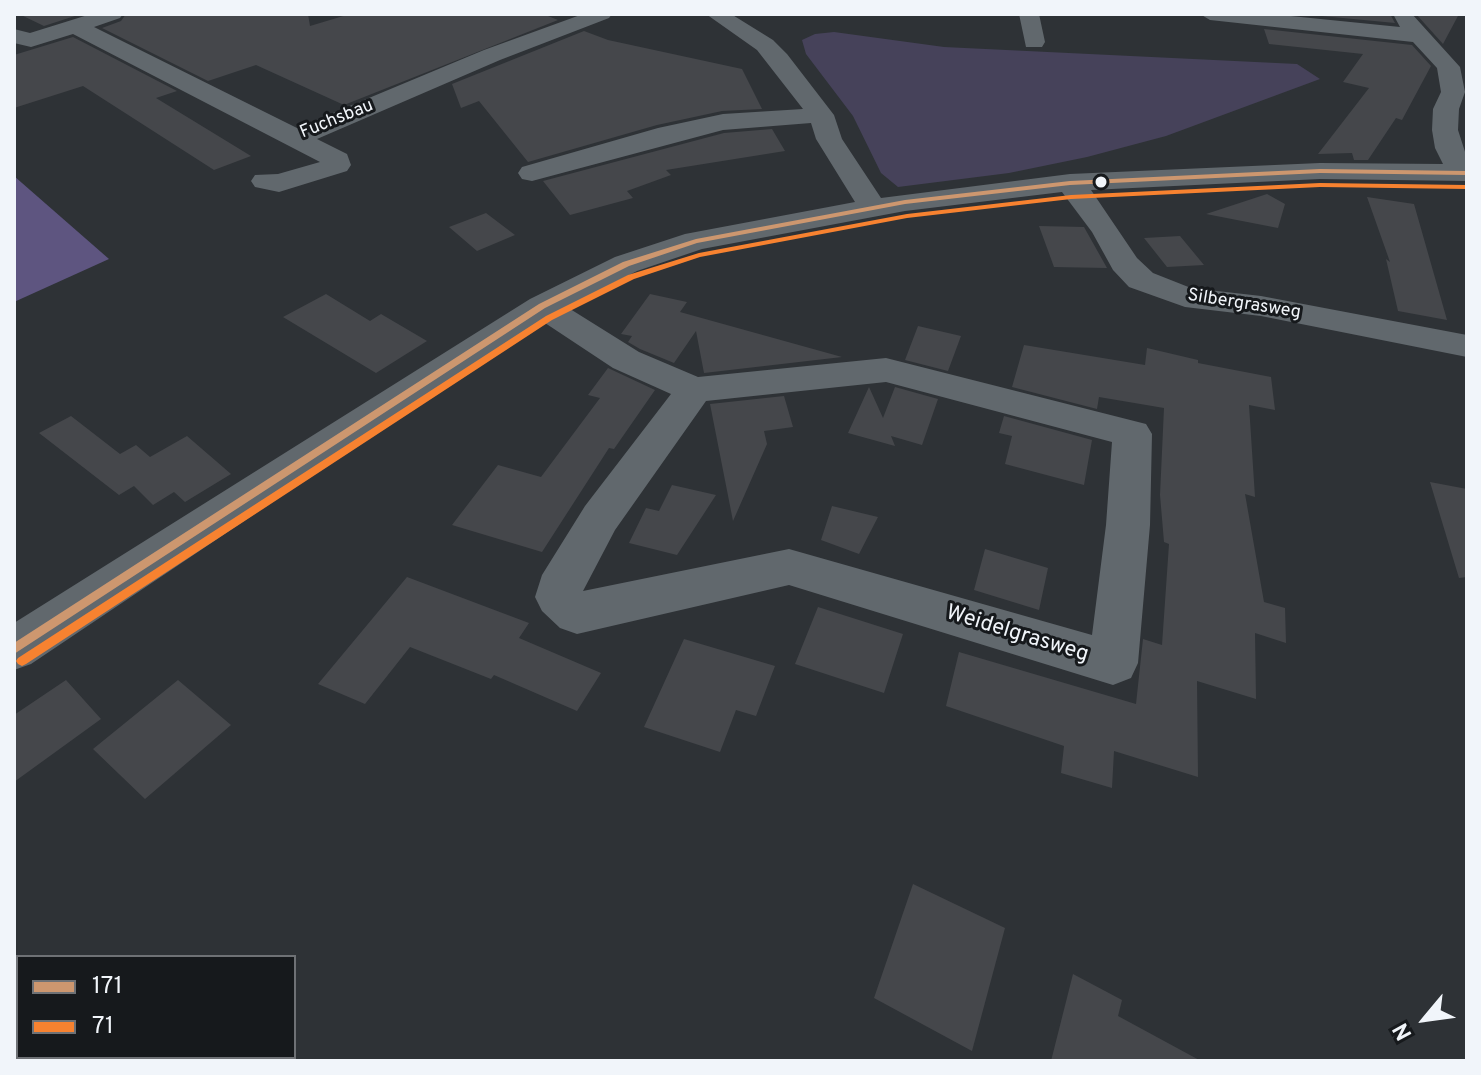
<!DOCTYPE html>
<html>
<head>
<meta charset="utf-8">
<style>
  body { margin:0 }
  #map { position:relative; width:1481px; height:1075px; overflow:hidden; background:#2e3236; font-family:Overpass,sans-serif }
  canvas { display:block }
  .frame { position:absolute; inset:0; border:16px solid #f1f5fa; pointer-events:none }
  .legend { position:absolute; left:16px; top:955px; width:280px; height:104px; box-sizing:border-box; background:#16191c; border:2px solid #6e7175; margin:0; padding:10px 14px; list-style:none; font-size:24px; color:#f1f5fa }
  .legend li { display:flex; align-items:center; gap:16px; height:40px }
  .legend b { width:40px; border:2px solid #6e7175 }
  .north { position:absolute; left:1385px; top:979px; width:80px; height:80px; -webkit-text-stroke:6px #16191c; paint-order:stroke; rotate:241deg; font-size:22px; font-weight:700; line-height:32px; text-align:center; color:#f1f5fa }
  .north::after { content:''; display:block; margin:auto; width:28px; height:36px; background:#f1f5fa; clip-path:polygon(50% 0,100% 100%,50% 72%,0 100%) }
</style>
</head>
<body>
<div id="map">
<canvas width="1481" height="1075"></canvas>
<div class="frame"></div>
<ul class="legend">
<li><b style="height:10px;background:#cd976f"></b>171</li>
<li><b style="height:10px;background:#f78230"></b>71</li>
</ul>
<div class="north">N</div>
</div>
<script>
const ctx = document.querySelector('canvas').getContext('2d');
ctx.lineJoin = 'round';
function paint(path, color) {
  ctx.fillStyle = color;
  ctx.fill(path, 'evenodd');
}
function poly(rows) {
  const path = new Path2D();
  for (const r of rows) {
    path.moveTo(r[0], r[1]);
    for (let i = 2; i < r.length; i += 2) path.lineTo(r[i], r[i + 1]);
  }
  return path;
}
function trace(path, color, width, dash) {
  ctx.strokeStyle = color;
  ctx.lineWidth = width;
  ctx.lineCap = dash ? 'butt' : 'round';
  ctx.setLineDash(dash || []);
  ctx.stroke(path);
}
function write(font, color, halo, rows, align = 'center') {
  ctx.font = font + ' Overpass,sans-serif';
  ctx.lineWidth = 6;
  ctx.setLineDash([]);
  ctx.textBaseline = 'middle';
  ctx.strokeStyle = halo;
  ctx.fillStyle = color;
  for (const [text, x, y, turn = 0] of rows) {
    ctx.save();
    ctx.translate(x, y);
    ctx.rotate((+turn || 0) * Math.PI / 180);
    ctx.textAlign = isNaN(turn) ? turn : align;
    if (halo) ctx.strokeText(text, 0, 0);
    ctx.fillText(text, 0, 0);
    ctx.restore();
  }
}
paint(poly([
  [834,32,944,47,1297,64,1320,79,1166,136,1087,157,1009,173,898,187,881,173,853,116,806,54,802,40,815,34]
]), '#46425a');
paint(poly([
  [14,176,109,259,14,302]
]), '#5e5580');
paint(poly([
  [19,14,81,14,44,26],
  [126,14,308,14,310,26,350,14,543,14,558,20,344,105,256,65,208,81,102,28,121,21],
  [1301,14,1390,14,1395,23],
  [1416,14,1459,14,1443,44],
  [1264,29,1412,45,1431,66,1402,120,1396,118,1368,160,1354,160,1352,153,1318,154,1369,88,1343,82,1363,54,1269,44],
  [584,31,608,40,742,69,762,109,722,111,657,125,528,162,479,101,461,108,452,84],
  [73,37,177,91,156,98,251,156,214,170,83,86,14,108,14,55],
  [772,129,785,151,666,170,671,175,627,191,633,198,570,215,543,181,724,133],
  [1267,194,1285,204,1278,228,1206,214],
  [1367,197,1414,204,1447,320,1398,311,1386,259,1390,262],
  [486,213,515,235,477,251,449,227],
  [1039,226,1084,227,1107,268,1054,267],
  [1180,236,1204,265,1167,267,1144,238],
  [326,294,370,321,381,314,427,341,376,373,283,317],
  [650,294,687,302,680,312,842,357,704,373,696,331,674,363,640,349,628,342,632,336,621,334],
  [918,326,961,336,948,371,905,360],
  [1024,345,1145,365,1147,348,1198,360,1198,363,1271,377,1275,410,1249,405,1255,497,1245,494,1264,602,1285,608,1286,643,1255,633,1256,699,1197,681,1198,777,1114,751,1112,788,1061,773,1064,746,946,706,959,652,1136,704,1143,639,1162,645,1169,544,1164,542,1160,495,1164,408,1099,397,1097,409,1012,387],
  [608,368,655,390,614,449,609,448,542,552,452,525,498,465,541,477,600,398,588,395],
  [869,387,883,418,895,387,938,399,922,445,891,436,895,446,848,433],
  [784,396,793,427,764,431,767,444,733,521,710,404],
  [71,416,120,454,136,445,150,457,187,436,231,474,185,502,174,492,153,505,134,486,119,495,39,433],
  [1004,416,1092,440,1084,485,1005,464,1012,436,999,433],
  [1430,482,1467,489,1467,577,1459,578],
  [672,485,716,495,677,555,629,543,646,508,659,511],
  [832,506,878,517,859,554,821,540],
  [985,549,1048,568,1039,610,974,590],
  [407,577,529,623,519,638,601,673,577,711,494,675,491,679,410,647,365,704,318,684],
  [818,607,903,634,884,693,795,664],
  [684,639,775,666,756,716,736,710,720,752,644,727],
  [66,680,101,719,14,782,14,715],
  [178,680,231,725,145,799,93,749],
  [913,884,1005,928,972,1051,874,998],
  [1073,974,1122,1000,1118,1016,1201,1061,1051,1061]
]), '#45474b');
paint(poly([
  [91,14,123,14,120,18,94,27,297,128,484,50,583,14,612,14,609,18,500,60,317,139,347,154,351,165,347,171,279,192,255,187,251,181,255,175,278,174,320,162,73,34,31,47,14,43,14,29,30,33,91,14],
  [706,14,731,14,773,40,787,54,834,115,842,139,881,198,1070,174,1320,163,1443,164,1435,148,1432,130,1433,109,1441,92,1437,68,1413,42,1210,20,1200,14,1271,14,1400,27,1393,14,1412,14,1460,67,1465,92,1459,109,1458,130,1467,158,1467,181,1320,179,1091,190,1137,258,1153,273,1191,288,1261,296,1467,335,1467,357,1261,316,1185,307,1129,287,1113,270,1092,232,1062,192,905,211,702,249,637,271,567,307,639,352,698,377,886,358,1146,424,1152,434,1150,525,1138,663,1131,678,1113,685,789,585,577,634,560,628,542,611,535,597,542,575,585,506,671,394,613,368,542,321,31,664,14,670,14,623,530,299,615,257,685,234,855,202,816,139,811,123,723,130,532,181,522,179,518,173,522,167,658,128,723,114,803,109,757,50,706,14],
  [886,382,1112,442,1106,525,1092,635,789,549,583,591,615,530,706,401,886,382],
  [1019,14,1039,14,1045,42,1042,47,1026,47,1019,14]
]), '#61686d');
paint(poly([
  [1320,169,1467,171,1467,175,1320,173,1070,185,905,204,697,243,629,266,545,308,14,654,14,643,539,304,623,262,696,239,905,200,1070,181,1320,169]
]), '#cd976f');
paint(poly([
  [1320,183,1467,185,1467,189,1320,187,1071,199,907,218,700,257,634,279,552,320,26,664,22,666,18,664,16,661,18,658,546,316,628,275,699,253,907,214,1071,195,1320,183]
]), '#f78230');
for (const [x, y, r, color] of [
  [1101,182,7,"#f1f5fa"]
]) {
  const dot = new Path2D();
  dot.arc(x, y, r, 0, 2 * Math.PI);
  ctx.fillStyle = color;
  ctx.fill(dot);
  trace(dot, '#16191c', 3);
}
write('18px', '#f1f5fa', '#16191c', [
  ["Fuchsbau",337,120,-22],
  ["Silbergrasweg",1244,305,9]
]);
write('22px', '#f1f5fa', '#16191c', [
  ["Weidelgrasweg",1017,635,17]
]);
</script>
</body>
</html>
